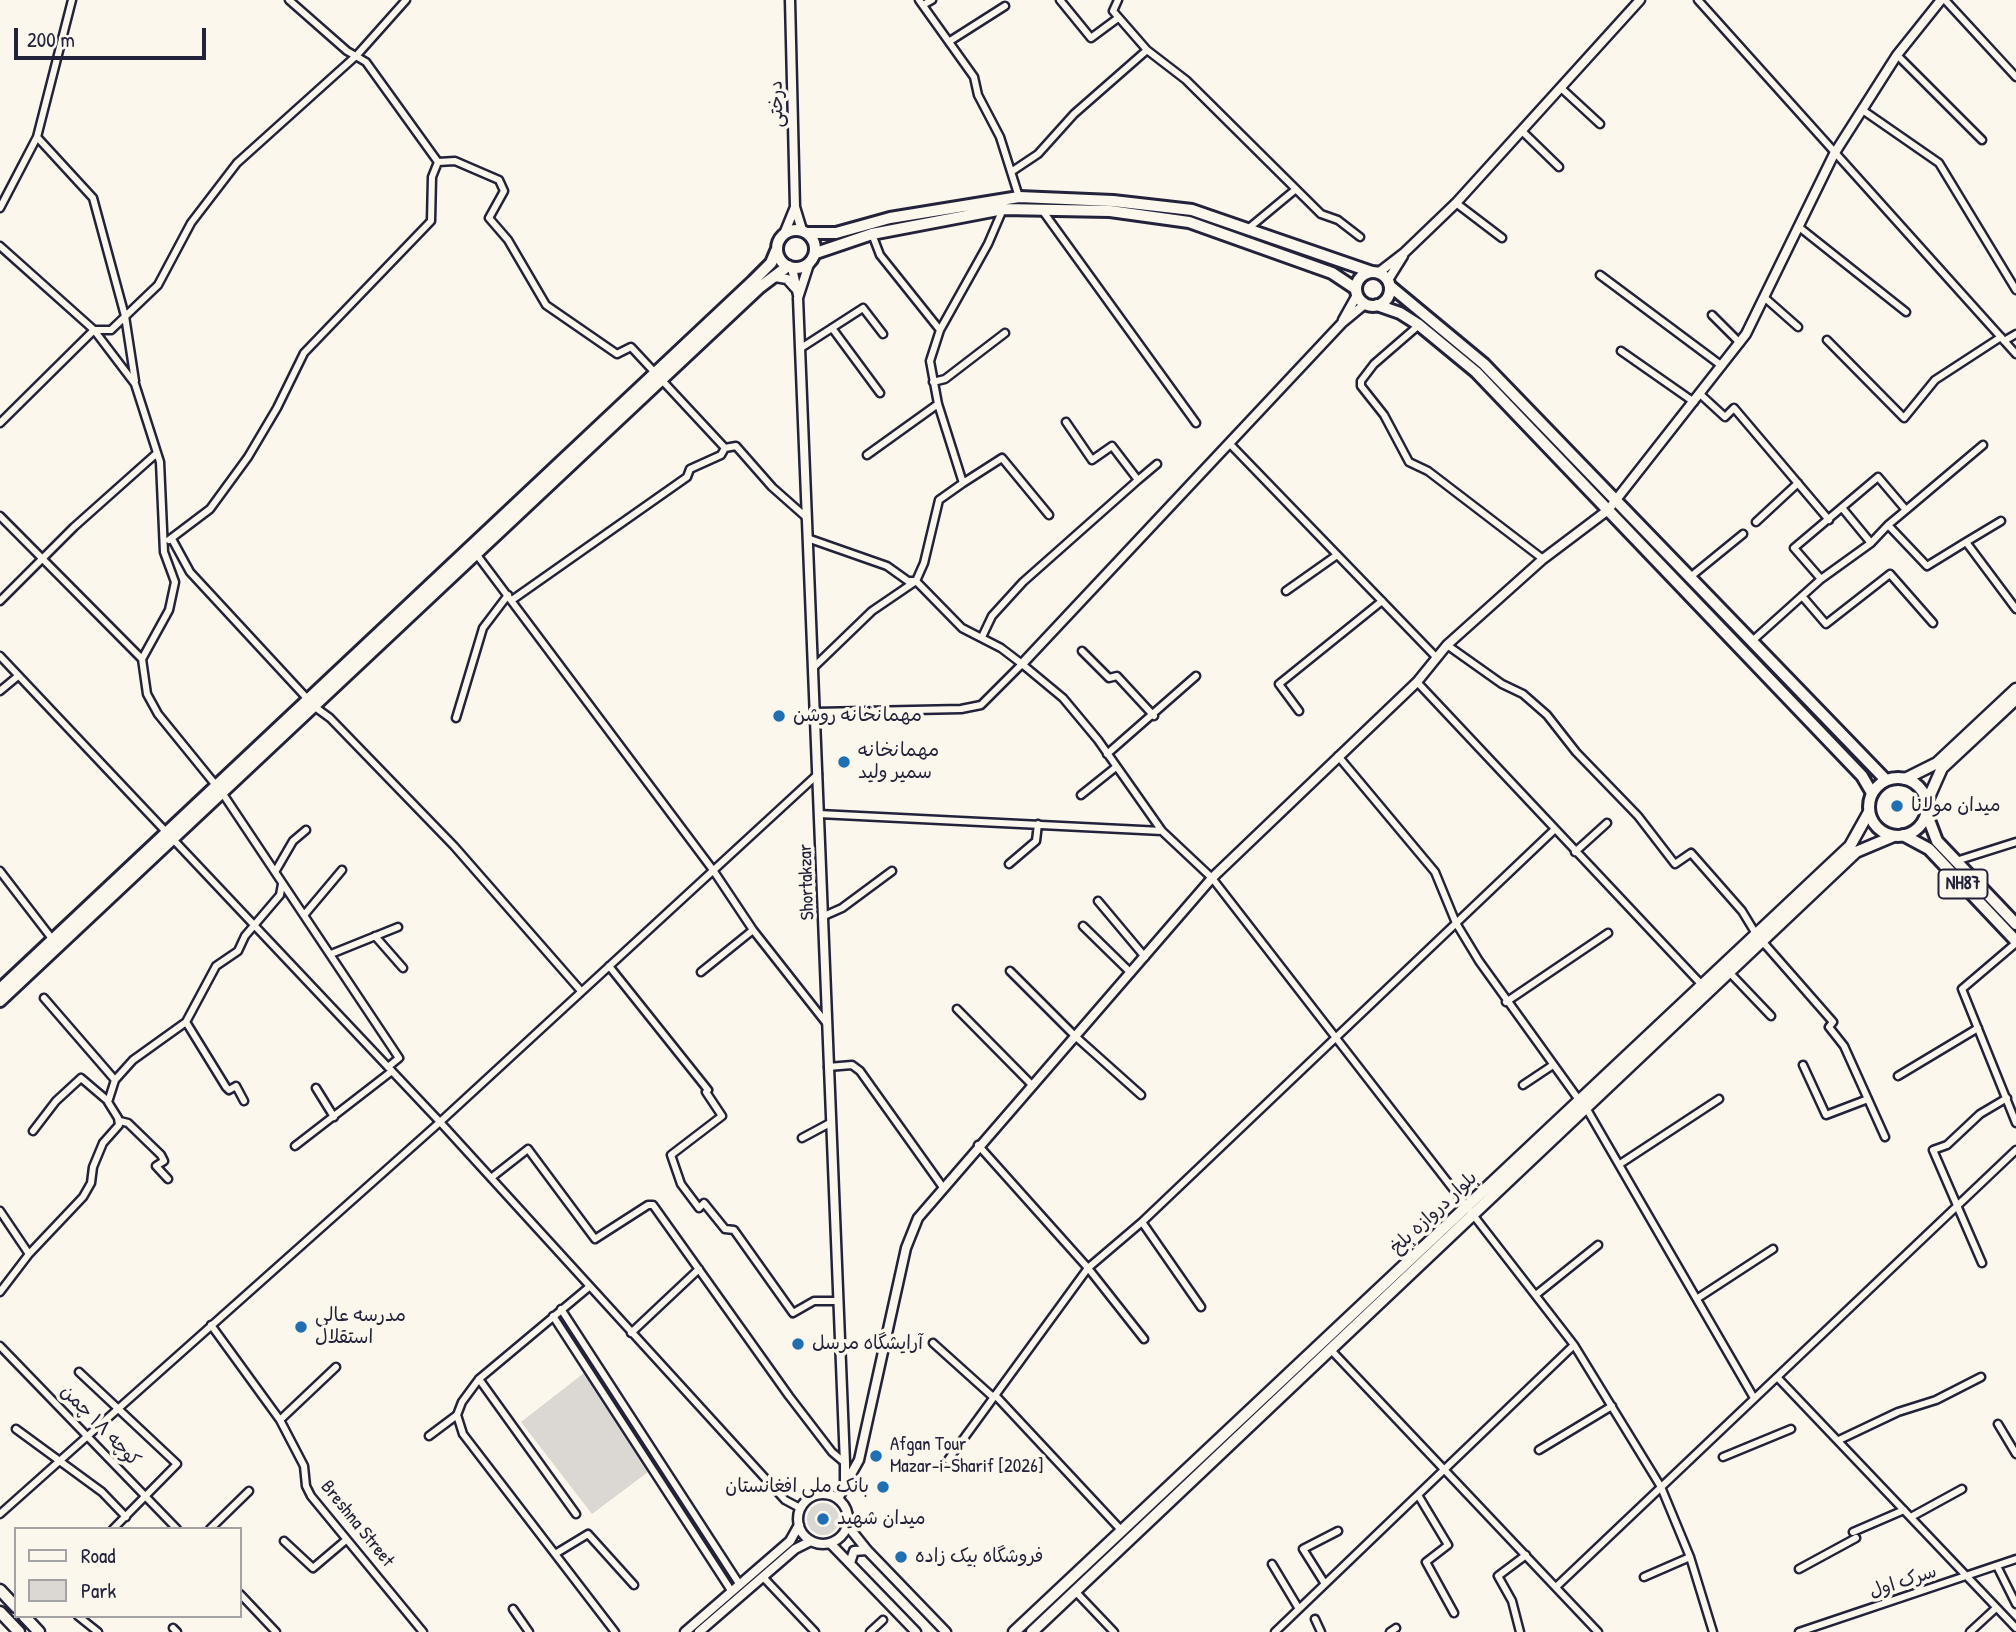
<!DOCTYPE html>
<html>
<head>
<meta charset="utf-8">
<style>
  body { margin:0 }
  #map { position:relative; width:2016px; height:1632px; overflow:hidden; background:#fbf7ec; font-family:"Patrick Hand",sans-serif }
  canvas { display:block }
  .legend { position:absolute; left:14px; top:1527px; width:228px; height:91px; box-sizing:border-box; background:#fbf7ec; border:2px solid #a4a2a5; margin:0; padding:9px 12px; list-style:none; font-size:21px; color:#22223b }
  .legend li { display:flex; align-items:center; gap:14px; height:35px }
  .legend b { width:35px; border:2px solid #a4a2a5 }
  .scale { position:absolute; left:14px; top:28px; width:192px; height:32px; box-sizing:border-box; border:4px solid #22223b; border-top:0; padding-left:9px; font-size:21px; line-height:24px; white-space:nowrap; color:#22223b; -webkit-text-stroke:5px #fbf7ec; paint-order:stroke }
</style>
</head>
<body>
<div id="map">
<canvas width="2016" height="1632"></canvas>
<ul class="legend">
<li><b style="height:9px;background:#fbf7ec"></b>Road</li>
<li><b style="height:19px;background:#dbd8d3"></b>Park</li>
</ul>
<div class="scale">200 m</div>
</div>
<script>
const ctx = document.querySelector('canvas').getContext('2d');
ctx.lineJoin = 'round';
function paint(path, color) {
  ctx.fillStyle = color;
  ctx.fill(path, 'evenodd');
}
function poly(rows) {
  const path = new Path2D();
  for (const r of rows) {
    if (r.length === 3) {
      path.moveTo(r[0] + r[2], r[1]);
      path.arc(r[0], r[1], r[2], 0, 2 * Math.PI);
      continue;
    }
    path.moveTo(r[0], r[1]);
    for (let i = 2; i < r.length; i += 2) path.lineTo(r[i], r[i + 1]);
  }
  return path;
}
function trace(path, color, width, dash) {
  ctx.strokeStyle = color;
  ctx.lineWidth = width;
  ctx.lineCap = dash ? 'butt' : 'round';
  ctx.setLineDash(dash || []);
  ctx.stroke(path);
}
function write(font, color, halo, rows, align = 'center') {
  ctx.font = font + ' "Patrick Hand","Playpen Sans Arabic",sans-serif';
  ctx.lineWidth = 7;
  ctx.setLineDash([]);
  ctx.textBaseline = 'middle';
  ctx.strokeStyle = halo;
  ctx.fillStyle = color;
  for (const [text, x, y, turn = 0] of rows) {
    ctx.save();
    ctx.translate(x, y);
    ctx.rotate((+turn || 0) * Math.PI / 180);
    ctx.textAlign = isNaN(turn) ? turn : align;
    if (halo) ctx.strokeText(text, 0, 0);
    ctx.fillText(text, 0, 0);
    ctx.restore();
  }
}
paint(poly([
  [584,1373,648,1472,592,1514,521,1422],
  [823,1519,16]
]), '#dbd8d3');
const minor = poly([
  [289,0,347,51,366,62,438,162,455,161,499,180,504,191,489,218,508,240,546,305,617,354,631,347,725,448,736,446,772,487,807,518],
  [919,0,974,77,978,95,1000,137,1019,197],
  [1060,0,1091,38,1118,18],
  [1118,0,1113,11,1147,50],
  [1698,0,2016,354],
  [1945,0,2016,77],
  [923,5,932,0],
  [950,41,1005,6],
  [1897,55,1982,140],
  [1561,88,1600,124],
  [1864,111,1939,163,2016,290],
  [1522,131,1559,167],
  [37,137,93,198,125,316,135,381],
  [1011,172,1038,154,1074,114,1147,50,1186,80,1321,214,1338,220,1360,237],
  [1456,203,1502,238],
  [0,208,37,137,72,0],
  [1042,210,1196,423],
  [1799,227,1906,312],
  [1249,228,1296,189],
  [872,234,880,255,940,330],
  [0,246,94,330,135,384,160,462,164,552,175,582,169,610,142,659,147,694,158,714,223,794,399,1058,388,1067],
  [1600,275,1722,366],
  [1764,297,1798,327],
  [1712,315,1740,343],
  [1419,325,1374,364,1361,381,1361,386,1384,415,1409,462,1428,471,1543,559],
  [832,328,880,393],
  [1827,340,1904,418,1935,380,2001,337],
  [2004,341,2016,334],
  [801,348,863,308,883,334],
  [1621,351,1694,402],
  [933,382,945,379,1005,333],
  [1700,394,1725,417,1734,408,1829,520],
  [0,423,94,330,111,330,158,285,191,223,237,163,357,55,406,0],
  [1230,444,1436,657],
  [867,455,938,404],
  [1138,480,1157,464],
  [963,483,1002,458,1049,515],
  [1843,509,1871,543],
  [1906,510,1983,445],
  [0,516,142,659],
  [1756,522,1798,483],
  [172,539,190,572,315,707,330,718,454,846,581,991],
  [810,539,887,566,908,581,916,581,962,628,1001,648,1022,664],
  [169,540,210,509,248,457,277,408,304,353,431,221,432,177,438,162],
  [1966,542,2001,521],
  [477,555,713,870,753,930,827,1024],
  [1689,578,1743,534],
  [1821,579,1871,543,1888,525],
  [1286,591,1337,555],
  [1802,596,1826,624,1890,574,1933,623],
  [512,600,687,477,690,469,721,455,725,448],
  [0,601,74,527,157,453],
  [982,637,992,616,1023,582,1138,480,1112,446,1092,460,1066,422],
  [1751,642,1821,579,1794,548,1878,477,1906,510,1888,525,1927,566,1966,542,2016,609],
  [1447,645,1502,684,1523,694,1547,715,1576,752,1638,816,1675,864,1691,853,1742,911,1756,934],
  [1082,651,1109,678,1117,676,1154,716],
  [0,656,440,1122,785,1500,800,1508],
  [814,667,872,611,916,581,924,563,939,500,963,483,938,404,930,361,940,330,988,244,1003,209],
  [1417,682,1702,985],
  [0,691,18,676],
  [1299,711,1279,684,1382,601],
  [816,712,961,709,981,705,1022,664,1063,698,1098,740,1162,831],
  [456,718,483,628,508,595],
  [1107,754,1196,676],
  [1338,756,1435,872,1456,923,1479,961,1579,1100],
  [1081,795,1116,767],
  [819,814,1162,831,1212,878,1574,1345,1661,1487,1690,1557,1713,1632],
  [1575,852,1607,823],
  [1956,861,2016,842],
  [1009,864,1036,841,1038,824],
  [0,871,53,940],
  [275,872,293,841,306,830],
  [1098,901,1145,957],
  [305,914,342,870],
  [824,916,842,908,892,871],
  [1083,926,1131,973],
  [375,936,403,968],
  [1762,941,1833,1022,1829,1027,1844,1046,1885,1137],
  [2016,943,1962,989,2016,1123],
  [331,954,398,927],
  [609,966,708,1090,706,1092,722,1116,671,1155,681,1184,699,1208,704,1203,725,1229,734,1230,793,1313,814,1301,837,1301],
  [1010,971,1075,1036,1141,1095],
  [701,972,753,930],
  [1729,972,1771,1016],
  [44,998,115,1080],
  [1506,1002,1608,933],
  [957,1009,1032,1085],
  [186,1022,226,1087,229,1090,236,1086,244,1101],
  [1803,1065,1826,1115,1868,1099],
  [828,1067,852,1065,860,1071,942,1186],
  [1898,1076,1978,1028],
  [1523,1085,1553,1065],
  [316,1088,334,1117],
  [1585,1106,1754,1398],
  [120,1121,128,1123,161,1155,164,1161,156,1166,168,1179],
  [33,1131,56,1101,81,1078,108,1101],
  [802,1138,830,1123],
  [978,1145,1088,1268,1144,1339],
  [295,1146,392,1071],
  [1620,1164,1719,1099],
  [491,1178,528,1149,595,1239,648,1205,653,1205,789,1396,832,1452,845,1463],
  [0,1211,29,1254],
  [1142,1222,1201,1307],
  [1982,1263,1933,1150,1947,1145,1980,1114,2007,1098],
  [0,1292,29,1254,83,1197,91,1183,93,1167,103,1143,119,1125,118,1118,108,1102,115,1080,133,1060,186,1022,216,966,238,951,245,936,280,895,282,884],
  [1537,1294,1598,1245],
  [1698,1298,1773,1249],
  [561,1309,740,1585],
  [553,1316,732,1592],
  [211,1325,280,1420,304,1466,306,1486,311,1496,423,1632],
  [631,1333,699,1269],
  [933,1343,993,1397],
  [0,1346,177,1529],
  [1331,1350,1598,1632],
  [79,1372,177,1464,113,1529],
  [1777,1377,2016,1628],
  [479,1379,576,1514],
  [995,1395,1122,1531],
  [457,1415,463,1434,615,1632],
  [280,1420,336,1367],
  [1998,1424,2016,1454],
  [16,1429,102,1492,126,1517],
  [429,1436,457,1415,462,1402,479,1379,589,1287],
  [1839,1440,1898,1412,1936,1400,1981,1377],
  [1539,1450,1612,1406],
  [1723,1457,1791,1429],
  [948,1460,1088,1268,1142,1222,1554,830],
  [1418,1495,1448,1545,1426,1562,1454,1613],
  [0,1514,440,1122,818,774],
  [1911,1517,1962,1489],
  [210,1529,249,1491],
  [1853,1532,1904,1510],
  [284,1541,313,1568,346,1540],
  [555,1554,588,1534,634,1585],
  [1272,1564,1299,1609],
  [1997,1566,2016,1604],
  [1799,1569,1856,1538],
  [763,1577,815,1632],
  [1644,1577,1690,1557],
  [1325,1584,1303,1549,1338,1531],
  [1556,1587,2016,1150],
  [1074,1590,1114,1632],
  [240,1594,276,1632],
  [513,1609,529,1632],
  [78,1616,98,1632],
  [1315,1619,1321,1632],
  [173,1628,177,1632],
  [870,1632,883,1620],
  [1275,1632,1574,1345],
  [1390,1632,1396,1628],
  [1520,1632,1512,1601,1498,1576,1526,1555],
  [1799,1632,2016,1559],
  [1970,1632,1996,1608]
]);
const tertiary = poly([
  [795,207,802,230],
  [784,234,795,207,790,0],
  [809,264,798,298,845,1463,845,1485,838,1499],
  [792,268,798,295],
  [1378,273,1404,253,1456,203,1640,0],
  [775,277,787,279,795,288],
  [1388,280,1403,256],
  [1343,320,1357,295],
  [1022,664,1342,323,1365,304],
  [845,1485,859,1460,906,1248,918,1218,1212,878,1417,682,1447,645,1543,559,1608,510,1746,334,1834,154,1897,55,1941,0],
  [823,1519,25],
  [847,1525,867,1550,946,1632],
  [830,1543,916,1632],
  [850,1563,854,1551,867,1550],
  [685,1632,790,1541,799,1525],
  [699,1632,795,1549,811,1541]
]);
const primary = poly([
  [1905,779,1937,763,2016,689],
  [1926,804,1942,768,2016,699],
  [0,1590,16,1607],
  [0,1612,19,1632],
  [24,1616,39,1632],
  [1014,1632,1850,846,1869,812],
  [1032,1632,1856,852,1894,836]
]);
const trunk = poly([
  [796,249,19],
  [809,233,836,233,890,218,1019,197,1113,201,1192,210,1372,272],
  [816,253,872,234,1003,209,1110,211,1189,222,1332,273,1356,289],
  [1373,289,17],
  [1390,286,1484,364,1886,780],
  [1377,305,1400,313,1419,325,1476,372,1862,776,1872,793],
  [1898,807,29],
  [1926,812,1937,841,2016,924],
  [1903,835,1929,849,2016,941],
  [0,989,753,281,771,263,776,251],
  [0,1001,759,288,788,266]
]);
trace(minor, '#22223b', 11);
trace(tertiary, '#22223b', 13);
trace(primary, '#22223b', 15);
trace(trunk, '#22223b', 16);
trace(minor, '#fbf7ec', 6);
trace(tertiary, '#fbf7ec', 8);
trace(primary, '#fbf7ec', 10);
trace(trunk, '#fbf7ec', 10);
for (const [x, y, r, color] of [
  [779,716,7,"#1f6fb2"],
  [844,762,7,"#1f6fb2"],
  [1897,806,7,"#1f6fb2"],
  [301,1327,7,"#1f6fb2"],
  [798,1344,7,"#1f6fb2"],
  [876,1456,7,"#1f6fb2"],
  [883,1487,7,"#1f6fb2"],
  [823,1519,7,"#1f6fb2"],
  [901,1557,7,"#1f6fb2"]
]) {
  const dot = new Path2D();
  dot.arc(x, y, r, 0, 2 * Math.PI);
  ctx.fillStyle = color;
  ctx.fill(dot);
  trace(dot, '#fbf7ec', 2.5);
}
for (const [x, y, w] of [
  [1963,884,49]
]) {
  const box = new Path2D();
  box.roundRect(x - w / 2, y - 14.5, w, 29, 5);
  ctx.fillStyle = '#fbf7ec';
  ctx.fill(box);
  trace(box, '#22223b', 2);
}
write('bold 18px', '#22223b', null, [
  ["NH87",1963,884]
]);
write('19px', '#22223b', '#fbf7ec', [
  ["درختی",777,104,-91],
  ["Shortakzar",807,882,-92],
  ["بلوار دروازه بلخ",1434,1213,-43],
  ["كوچه ١٨ چمن",100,1426,46],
  ["Breshna Street",357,1524,51],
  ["سرک اول",1903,1582,-18]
]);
write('19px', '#22223b', '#fbf7ec', [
  ["مهمانخانه روشن",793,716],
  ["مهمانخانه",858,751],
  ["سمیر ولید",858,773],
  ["میدان مولانا",1911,806],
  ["مدرسه عالی",315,1316],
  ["استقلال",315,1338],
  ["آرایشگاه مرسل",812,1344],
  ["Afgan Tour",890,1445],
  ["Mazar-i-Sharif [2026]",890,1467],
  ["بانک ملی افغانستان",869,1487,"right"],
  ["میدان شهید",837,1519],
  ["فروشگاه بیک زاده",915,1557]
], 'left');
</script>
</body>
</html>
